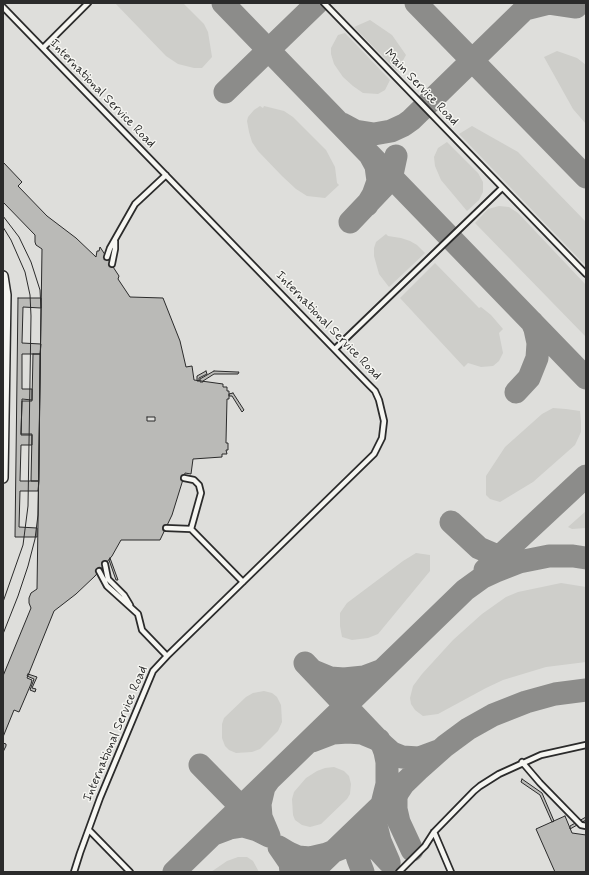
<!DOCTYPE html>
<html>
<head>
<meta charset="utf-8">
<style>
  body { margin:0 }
  #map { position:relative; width:589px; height:875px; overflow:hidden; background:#eeeeea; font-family:Mynerve,sans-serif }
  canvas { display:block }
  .frame { position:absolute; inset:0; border:4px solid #2b2b2b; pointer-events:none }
</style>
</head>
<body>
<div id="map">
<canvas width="589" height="875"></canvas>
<div class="frame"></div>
</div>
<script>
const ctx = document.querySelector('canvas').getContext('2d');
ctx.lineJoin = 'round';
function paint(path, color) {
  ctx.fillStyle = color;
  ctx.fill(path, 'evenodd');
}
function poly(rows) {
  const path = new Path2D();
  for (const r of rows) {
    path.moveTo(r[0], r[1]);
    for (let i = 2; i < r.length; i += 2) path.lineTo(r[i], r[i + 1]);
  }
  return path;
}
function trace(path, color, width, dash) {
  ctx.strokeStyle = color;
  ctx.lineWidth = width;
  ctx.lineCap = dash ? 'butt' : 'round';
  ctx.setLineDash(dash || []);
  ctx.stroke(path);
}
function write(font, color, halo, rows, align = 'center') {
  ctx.font = font + ' Mynerve,sans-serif';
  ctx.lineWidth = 3;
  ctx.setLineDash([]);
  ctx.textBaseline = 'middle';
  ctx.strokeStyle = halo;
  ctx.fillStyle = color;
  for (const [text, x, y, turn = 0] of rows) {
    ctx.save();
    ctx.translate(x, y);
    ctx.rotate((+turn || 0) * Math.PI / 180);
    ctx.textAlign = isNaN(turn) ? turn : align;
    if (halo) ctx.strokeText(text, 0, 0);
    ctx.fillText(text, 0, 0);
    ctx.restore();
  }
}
paint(poly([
  [3,3,586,3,586,872,3,872]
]), '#dededb');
paint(poly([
  [115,3,183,3,204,24,208,32,212,57,202,68,194,68,178,64,166,56],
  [370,20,392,35,406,55,397,71,354,27],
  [345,33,390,80,385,90,378,94,363,93,353,86,343,77,334,64,331,54,331,48,338,35],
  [557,51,577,58,586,65,586,124,573,109,544,57],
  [260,106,263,108,264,106,284,111,293,117,326,150,335,167,337,183,339,185,325,198,307,196,296,189,282,176,258,151,252,142,249,132,247,121,248,117,254,110],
  [472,126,518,152,586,222,586,266,459,134],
  [447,142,478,173,483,182,483,192,479,200,467,211,441,180,435,166,434,157,438,148],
  [499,206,509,207,518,213,586,285,586,337,475,223,488,209],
  [386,234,388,236,401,238,410,241,417,245,425,253,389,287,379,274,374,256,374,248,376,242],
  [435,263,479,308,481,307,491,315,503,329,499,333,503,353,499,361,493,366,481,367,468,363,464,367,400,298],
  [553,408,566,409,580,411,581,422,581,432,575,445,533,482,500,502,490,499,486,495,486,476,505,447,542,414],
  [586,511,586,528,572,529,568,527],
  [416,553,430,555,430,571,378,634,368,638,352,640,342,637,340,626,340,613,347,603,403,561],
  [561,583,586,587,586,662,546,667,503,680,486,688,438,714,423,716,415,710,411,704,410,698,413,686,422,674,453,640,482,614,506,597,518,592],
  [264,691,272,693,277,697,281,705,282,722,278,731,260,749,252,752,236,753,229,750,225,746,222,738,222,724,224,718,246,697,253,693],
  [334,767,344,771,349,776,351,784,350,794,347,799,321,824,310,827,302,825,295,820,293,815,292,799,294,792,306,778,317,771,325,768],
  [238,857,247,857,253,861,259,872,211,872,227,861]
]), '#cececa');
trace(poly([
  [223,3,586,378],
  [416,3,586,177],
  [526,3,525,9,549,3,576,7,575,3],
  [225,92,317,3],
  [342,124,355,131,374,134,391,131,404,125,411,120,531,3],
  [367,205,373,195,378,181,376,166,370,155],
  [350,222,387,183,393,170,396,156],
  [516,392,529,378,537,358,538,343,535,329,532,322],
  [451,522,479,548,493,554,513,557],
  [485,570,586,476],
  [305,663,382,744,392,753,402,757,419,758,438,751],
  [313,671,330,678,344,679,364,677,380,671],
  [312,741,333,733,348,732,362,733,379,740],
  [200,765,252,818],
  [404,783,398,792,396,797,396,809,399,822,412,850],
  [359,830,355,838,355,849,358,859,363,872],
  [214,834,230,828,243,826,257,830,269,836,261,817,260,804,264,787,269,780],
  [174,872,465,590,483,577,496,571,519,562,549,556,573,556,586,558],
  [291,872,290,863,279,847,289,853,298,857,310,858,327,854,349,845,358,844,366,845,378,850,389,862,380,841,376,825,377,816,382,804,387,784,387,762,385,752,382,744],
  [312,872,418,770,445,746,468,729,493,715,526,702,555,694,586,690]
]), '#8c8c8a', 23);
const building = poly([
  [3,162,22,182,18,186,47,216,76,238,96,257,97,251,99,251,100,247,119,276,118,279,130,297,163,298,180,341,186,367,192,366,194,380,223,384,223,387,227,387,227,391,229,391,229,399,227,399,226,441,226,443,228,443,228,450,226,450,227,454,222,454,222,457,193,459,191,474,185,473,172,515,160,540,121,540,112,556,95,576,76,594,54,611,27,678,32,680,31,684,19,712,14,710,3,737,3,676,31,608,29,603,29,598,31,593,37,589,42,249,36,245,35,242,35,235,3,202,3,162],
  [18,298,41,298,41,308,23,307,22,343,41,344,40,354,22,354,22,389,32,389,32,400,22,399,21,435,32,435,32,445,21,445,20,481,39,481,38,491,20,491,19,527,37,528,37,537,15,537,18,298],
  [33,354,40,354,39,481,31,481,32,434,21,434,22,401,32,401,33,354],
  [206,371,207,374,199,378,199,381,197,381,197,376,206,371],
  [214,371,237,372,239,372,238,374,214,374,203,381,203,382,200,382,200,379,214,371],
  [233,393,244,410,242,412,232,396,229,396,229,394,233,393],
  [147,417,155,417,155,421,147,421,147,417],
  [110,558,118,580,116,580,109,560,110,558],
  [28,674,37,677,32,688,36,689,35,692,30,690,34,679,27,676,28,674],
  [3,743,6,744,6,746,3,752,3,743],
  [522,779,542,793,554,821,552,822,540,795,521,782,522,779],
  [565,816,572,833,586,835,586,872,555,872,536,829,565,816],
  [586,817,586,820,570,829,570,826,586,817]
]);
paint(building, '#babab7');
trace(building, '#2b2b2b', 1);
const lane = poly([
  [324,3,586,274],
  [3,7,370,386,375,391,379,400,384,421,382,438,374,454,167,656,153,671,100,798,80,853,74,872],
  [43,48,88,3],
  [107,257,110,248,135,204,166,175],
  [112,264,115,249,115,241],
  [335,349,502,188],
  [184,478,194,480,199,485,201,493,191,529],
  [166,528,191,529,243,582],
  [105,564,108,579,124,595,130,605],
  [99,571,107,586,138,614,142,630,167,656],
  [522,762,540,783,581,825,586,826],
  [89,830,130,872],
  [434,832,451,872],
  [399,872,425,846,434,832,474,791,480,786,499,774,541,755,586,745]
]);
const street = poly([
  [3,276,6,295,3,478]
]);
trace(lane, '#2b2b2b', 8);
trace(street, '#2b2b2b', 12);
trace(lane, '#f6f6f2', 4.5);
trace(street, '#f6f6f2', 9);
trace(poly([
  [3,216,19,237,31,262,40,290,41,308,38,515,35,539,28,566,18,596,3,634],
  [3,227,11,240,25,272,30,295,31,316,28,506,23,545,3,602]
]), '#2b2b2b', 1);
write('13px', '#2b2b2b', '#f6f6f2', [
  ["Main Service Road",421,88,46],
  ["International Service Road",102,94,46],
  ["International Service Road",328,326,46],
  ["International Service Road",116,734,-67]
]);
</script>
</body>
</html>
